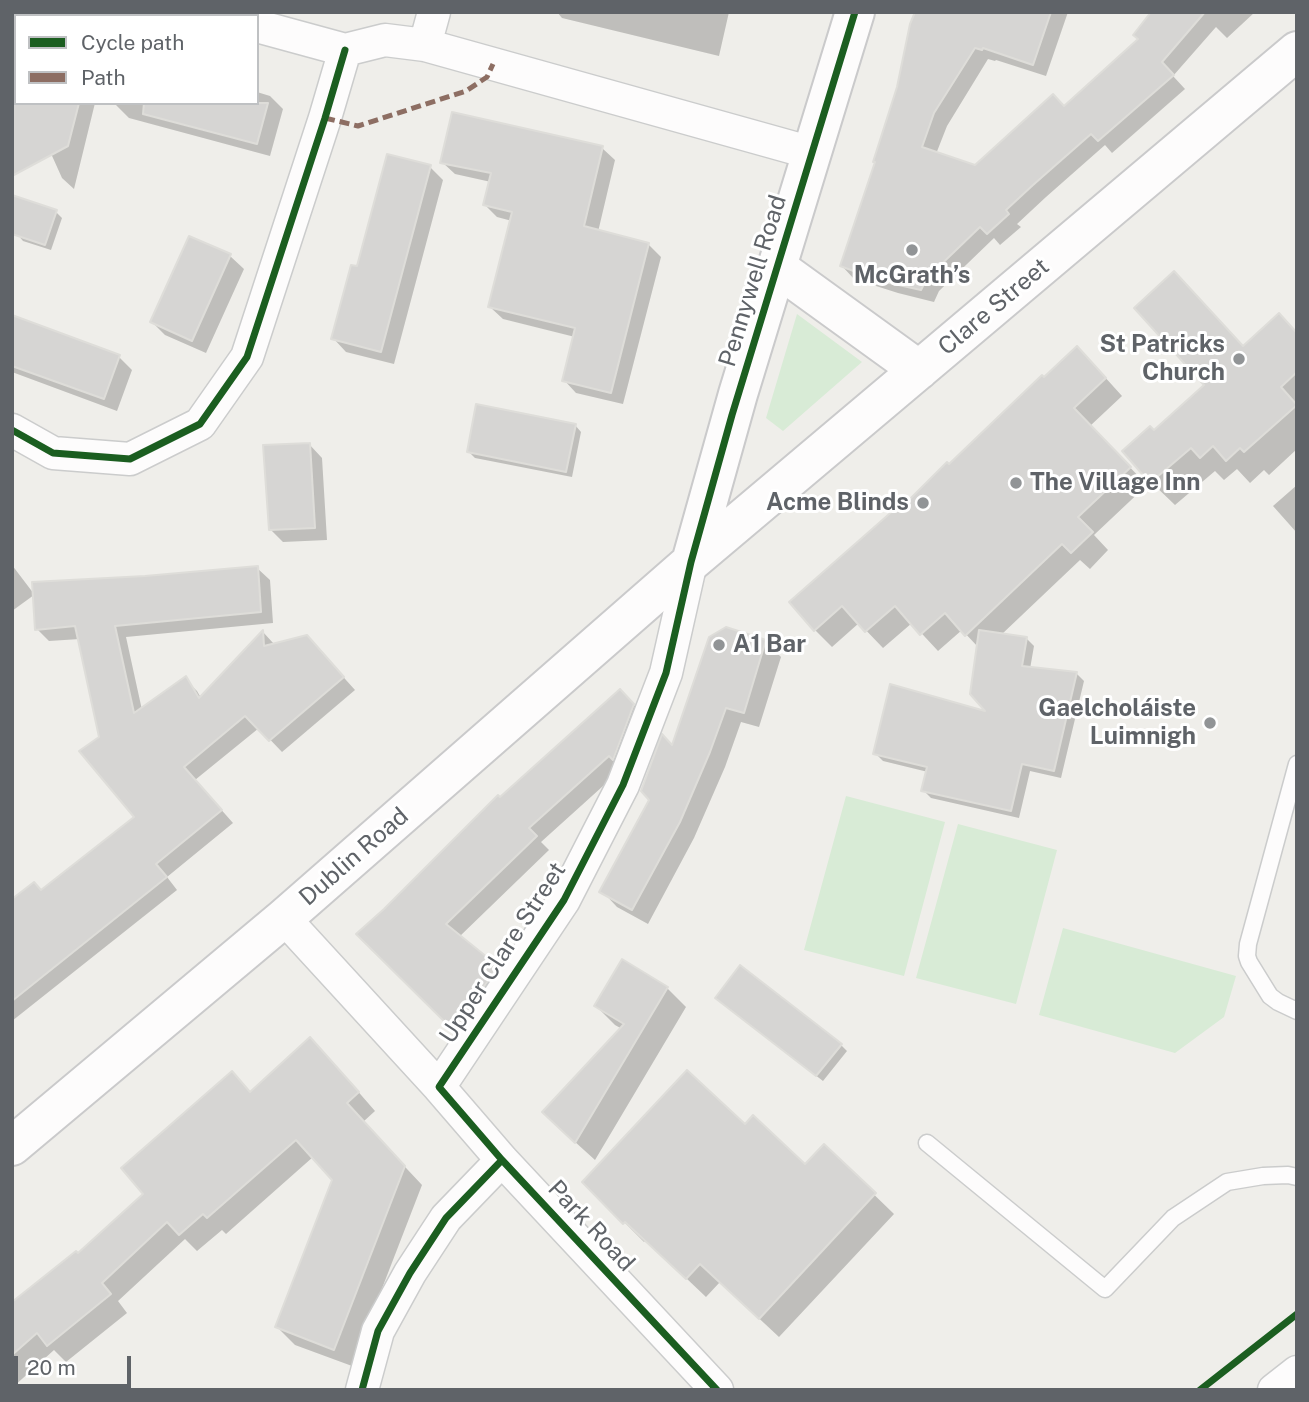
<!DOCTYPE html>
<html>
<head>
<meta charset="utf-8">
<style>
  body { margin:0 }
  #map { position:relative; width:1309px; height:1402px; overflow:hidden; background:#efeeea; font-family:"Public Sans",sans-serif }
  canvas { display:block }
  .frame { position:absolute; inset:0; border:14px solid #5f6368; pointer-events:none }
  .legend { position:absolute; left:14px; top:14px; width:245px; height:91px; box-sizing:border-box; background:#fff; border:2px solid #bfc1c3; margin:0; padding:9px 12px; list-style:none; font-size:21px; color:#5f6368 }
  .legend li { display:flex; align-items:center; gap:14px; height:35px }
  .legend b { width:35px; border:2px solid #bfc1c3 }
  .scale { position:absolute; left:14px; top:1356px; width:117px; height:32px; box-sizing:border-box; border:4px solid #5f6368; border-top:0; padding-left:9px; font-size:21px; line-height:24px; white-space:nowrap; color:#5f6368; -webkit-text-stroke:5px #fff; paint-order:stroke }
</style>
</head>
<body>
<div id="map">
<canvas width="1309" height="1402"></canvas>
<div class="frame"></div>
<ul class="legend">
<li><b style="height:9px;background:#1b5e20"></b>Cycle path</li>
<li><b style="height:9px;background:#8d6e63"></b>Path</li>
</ul>
<div class="scale">20 m</div>
</div>
<script>
const ctx = document.querySelector('canvas').getContext('2d');
ctx.lineJoin = 'round';
function paint(path, color) {
  ctx.fillStyle = color;
  ctx.fill(path, 'evenodd');
}
function poly(rows) {
  const path = new Path2D();
  for (const r of rows) {
    path.moveTo(r[0], r[1]);
    for (let i = 2; i < r.length; i += 2) path.lineTo(r[i], r[i + 1]);
  }
  return path;
}
function trace(path, color, width, dash) {
  ctx.strokeStyle = color;
  ctx.lineWidth = width;
  ctx.lineCap = dash ? 'butt' : 'round';
  ctx.setLineDash(dash || []);
  ctx.stroke(path);
}
function write(font, color, halo, rows, align = 'center') {
  ctx.font = font + ' "Public Sans",sans-serif';
  ctx.lineWidth = 6;
  ctx.setLineDash([]);
  ctx.textBaseline = 'middle';
  ctx.strokeStyle = halo;
  ctx.fillStyle = color;
  for (const [text, x, y, turn = 0] of rows) {
    ctx.save();
    ctx.translate(x, y);
    ctx.rotate((+turn || 0) * Math.PI / 180);
    ctx.textAlign = isNaN(turn) ? turn : align;
    if (halo) ctx.strokeText(text, 0, 0);
    ctx.fillText(text, 0, 0);
    ctx.restore();
  }
}
paint(poly([
  [797,314,862,362,783,431,766,418],
  [846,796,945,822,904,976,804,950],
  [958,824,1057,850,1016,1004,916,978],
  [1063,928,1236,976,1224,1017,1175,1053,1039,1015]
]), '#d8ebd6');
paint(poly([
  [557,12,729,12,719,56,562,18],
  [916,12,1068,12,1046,76,996,60,995,61,988,59,947,126,936,154,975,167,1065,108,1169,12,1255,12,1227,38,1216,27,1173,76,1185,89,1112,153,1105,145,1046,197,1017,224,1021,227,1000,245,994,238,939,291,934,302,898,293,854,279,842,266,876,163,898,87],
  [12,84,16,85,16,103,95,103,74,189,62,178,44,138,12,129],
  [257,92,270,96,283,109,270,156,129,118,116,105,117,103,257,103],
  [602,148,615,160,598,232,648,244,661,257,623,404,576,393,564,380,575,337,503,319,490,307,512,221,497,217,485,205,491,182,455,174,442,162],
  [430,167,443,180,394,364,346,352,333,338,358,268],
  [56,212,62,218,51,250,23,241,17,234],
  [190,238,230,256,244,269,206,353,165,335,152,322],
  [12,317,119,357,132,370,117,411,12,372],
  [1297,333,1297,449,1269,475,1264,470,1250,483,1237,469,1224,480,1215,471,1175,505,1151,482,1124,451,1155,432,1244,348],
  [1094,365,1122,396,1090,426,1147,485,1094,535,1108,550,1090,569,1080,560,1001,635,1026,638,1034,646,1030,669,1076,673,1084,681,1061,778,1030,771,1019,818,931,798,923,790,928,772,883,761,875,753,990,714,978,647,962,630,938,651,912,623,883,648,859,623,832,647,815,630,898,513,950,467],
  [575,425,581,432,572,477,475,458,469,452],
  [309,444,322,458,327,540,283,542,270,529],
  [1297,485,1297,533,1273,506],
  [12,565,34,594,257,568,270,580,273,623,126,637,142,710,185,679,197,691,201,698,263,632,274,644,319,650,355,690,282,752,259,728,195,780,233,823,167,877,177,890,12,1021,12,939,42,891,137,817,101,738,80,639,49,641,37,629,34,595,12,611],
  [765,641,781,657,759,727,741,722,725,767,694,838,648,924,617,907,602,891,651,800,673,748],
  [633,704,646,719,623,768,541,842,549,850,459,937,496,967,510,981,468,1043,359,934,500,800],
  [667,988,686,1007,595,1160,563,1131,622,1029,615,1025,596,1006],
  [723,1004,841,1045,847,1051,823,1081],
  [328,1057,375,1111,363,1122,422,1185,352,1366,295,1345,277,1327,334,1179,313,1157,226,1234,222,1230,197,1251,185,1239,118,1301,127,1313,66,1362,54,1350,12,1388,12,1304,78,1255,146,1194,232,1073,251,1093],
  [745,1127,805,1166,824,1146,894,1214,779,1337,720,1282,706,1297,646,1240,644,1242,584,1182]
]), '#0003');
const building = poly([
  [915,12,1051,12,1033,65,983,48,982,50,975,48,934,113,922,147,975,165,1053,94,1064,106,1138,39,1133,35,1151,12,1205,12,1162,62,1174,75,1098,141,1091,134,1033,185,1006,210,1009,214,987,234,980,227,927,278,921,290,881,281,840,266,875,162,873,162,897,87,910,24,915,12],
  [12,103,79,103,68,146,12,176,12,103],
  [144,103,268,103,257,144,143,114,144,103],
  [452,112,603,146,584,226,649,243,611,393,562,381,575,328,488,307,512,212,483,205,491,173,440,163,452,112],
  [387,154,431,165,381,352,331,339,351,265,357,266,387,154],
  [12,195,57,210,45,245,12,234,12,195],
  [189,236,231,254,192,341,150,322,189,236],
  [1174,271,1243,346,1279,313,1297,333,1297,372,1281,387,1297,405,1244,452,1240,448,1226,461,1213,446,1200,458,1191,448,1150,483,1122,451,1150,426,1154,430,1204,385,1134,308,1174,271],
  [12,315,120,355,104,399,12,366,12,315],
  [1077,346,1106,378,1074,408,1131,467,1078,517,1093,532,1071,553,1062,544,965,636,945,613,920,635,895,606,865,632,842,606,814,631,789,602,896,508,898,511,947,462,949,464,1042,375,1044,377,1077,346],
  [476,404,576,424,566,472,467,452,476,404],
  [310,443,315,528,269,530,263,445,310,443],
  [258,566,261,612,115,626,134,713,186,676,199,698,263,630,264,646,307,635,344,677,269,741,245,716,184,767,222,810,156,864,167,877,12,1001,12,899,34,882,41,890,134,817,79,751,99,737,75,626,35,630,32,582,145,576,258,566],
  [726,627,766,640,744,713,726,708,710,752,680,822,632,910,599,892,649,800,641,791,662,734,672,745,709,637,726,627],
  [979,630,1027,637,1022,666,1077,672,1054,771,1022,764,1011,811,921,791,927,767,873,754,890,684,985,711,970,694,979,630],
  [620,689,634,704,613,760,609,756,529,828,537,836,446,924,498,966,454,1031,356,934,384,909,498,795,500,797,620,689],
  [622,959,668,987,575,1143,542,1112,624,1024,594,1006,622,959],
  [740,965,842,1044,816,1076,715,998,740,965],
  [310,1037,359,1092,347,1103,405,1166,334,1350,275,1327,332,1180,296,1140,207,1218,203,1214,179,1235,167,1222,102,1283,111,1294,47,1346,37,1333,12,1355,12,1302,76,1251,78,1253,143,1194,121,1168,232,1071,250,1092,310,1037],
  [687,1070,745,1124,753,1115,805,1164,824,1144,876,1193,759,1319,700,1264,686,1279,625,1222,623,1224,582,1182,687,1070]
]);
paint(building, '#d6d5d3');
trace(building, '#deddd9', 2);
const lane = poly([
  [1297,764,1248,944,1247,956,1249,962,1270,996,1278,1002,1297,1011],
  [927,1143,1105,1289,1173,1218,1227,1182,1263,1176,1288,1175,1297,1177]
]);
const street = poly([
  [208,12,221,16],
  [257,26,345,50,385,40,425,45,812,153],
  [425,45,434,12],
  [12,430,53,453,130,459,200,424,247,357,325,118,345,50],
  [284,918,439,1087,502,1160,717,1390],
  [439,1087,564,900,623,785,666,673,691,562],
  [362,1390,378,1331,410,1273,446,1218,502,1160],
  [1274,1390,1297,1372]
]);
const secondary = poly([
  [778,268,919,370],
  [691,562,738,394,855,12],
  [12,1146,284,918,691,562,1297,51]
]);
trace(lane, '#cbcccc', 19);
trace(street, '#cbcccc', 35);
trace(secondary, '#cacacb', 42);
trace(lane, '#fdfcfc', 16);
trace(street, '#fdfcfc', 32);
trace(secondary, '#fdfcfc', 38);
trace(poly([
  [325,118,358,126,466,91,487,77,493,64]
]), '#8d6e63', 5, [10, 5]);
trace(poly([
  [12,430,53,453,130,459,200,424,247,357,325,118,345,50],
  [362,1390,378,1331,410,1273,446,1218,502,1160],
  [717,1390,502,1160,439,1087,564,900,623,785,666,673,691,562,732,415,855,12],
  [1200,1390,1297,1314]
]), '#1b5e20', 7);
for (const [x, y, r, color] of [
  [912,250,7,"#919496"],
  [1239,359,7,"#919496"],
  [1016,483,7,"#919496"],
  [923,503,7,"#919496"],
  [719,645,7,"#919496"],
  [1210,723,7,"#919496"]
]) {
  const dot = new Path2D();
  dot.arc(x, y, r, 0, 2 * Math.PI);
  ctx.fillStyle = color;
  ctx.fill(dot);
  trace(dot, '#fff', 2.5);
}
write('bold 24px', '#5f6368', '#fff', [
  ["McGrath’s",912,276,"center"],
  ["St Patricks",1225,345],
  ["Church",1225,373],
  ["The Village Inn",1030,483,"left"],
  ["Acme Blinds",909,503],
  ["A1 Bar",733,645,"left"],
  ["Gaelcholáiste",1196,709],
  ["Luimnigh",1196,737]
], 'right');
write('24px', '#5f6368', '#fff', [
  ["Pennywell Road",753,281,-73],
  ["Clare Street",994,307,-40],
  ["Dublin Road",354,857,-41],
  ["Upper Clare Street",503,953,-57],
  ["Park Road",591,1226,47]
]);
</script>
</body>
</html>
